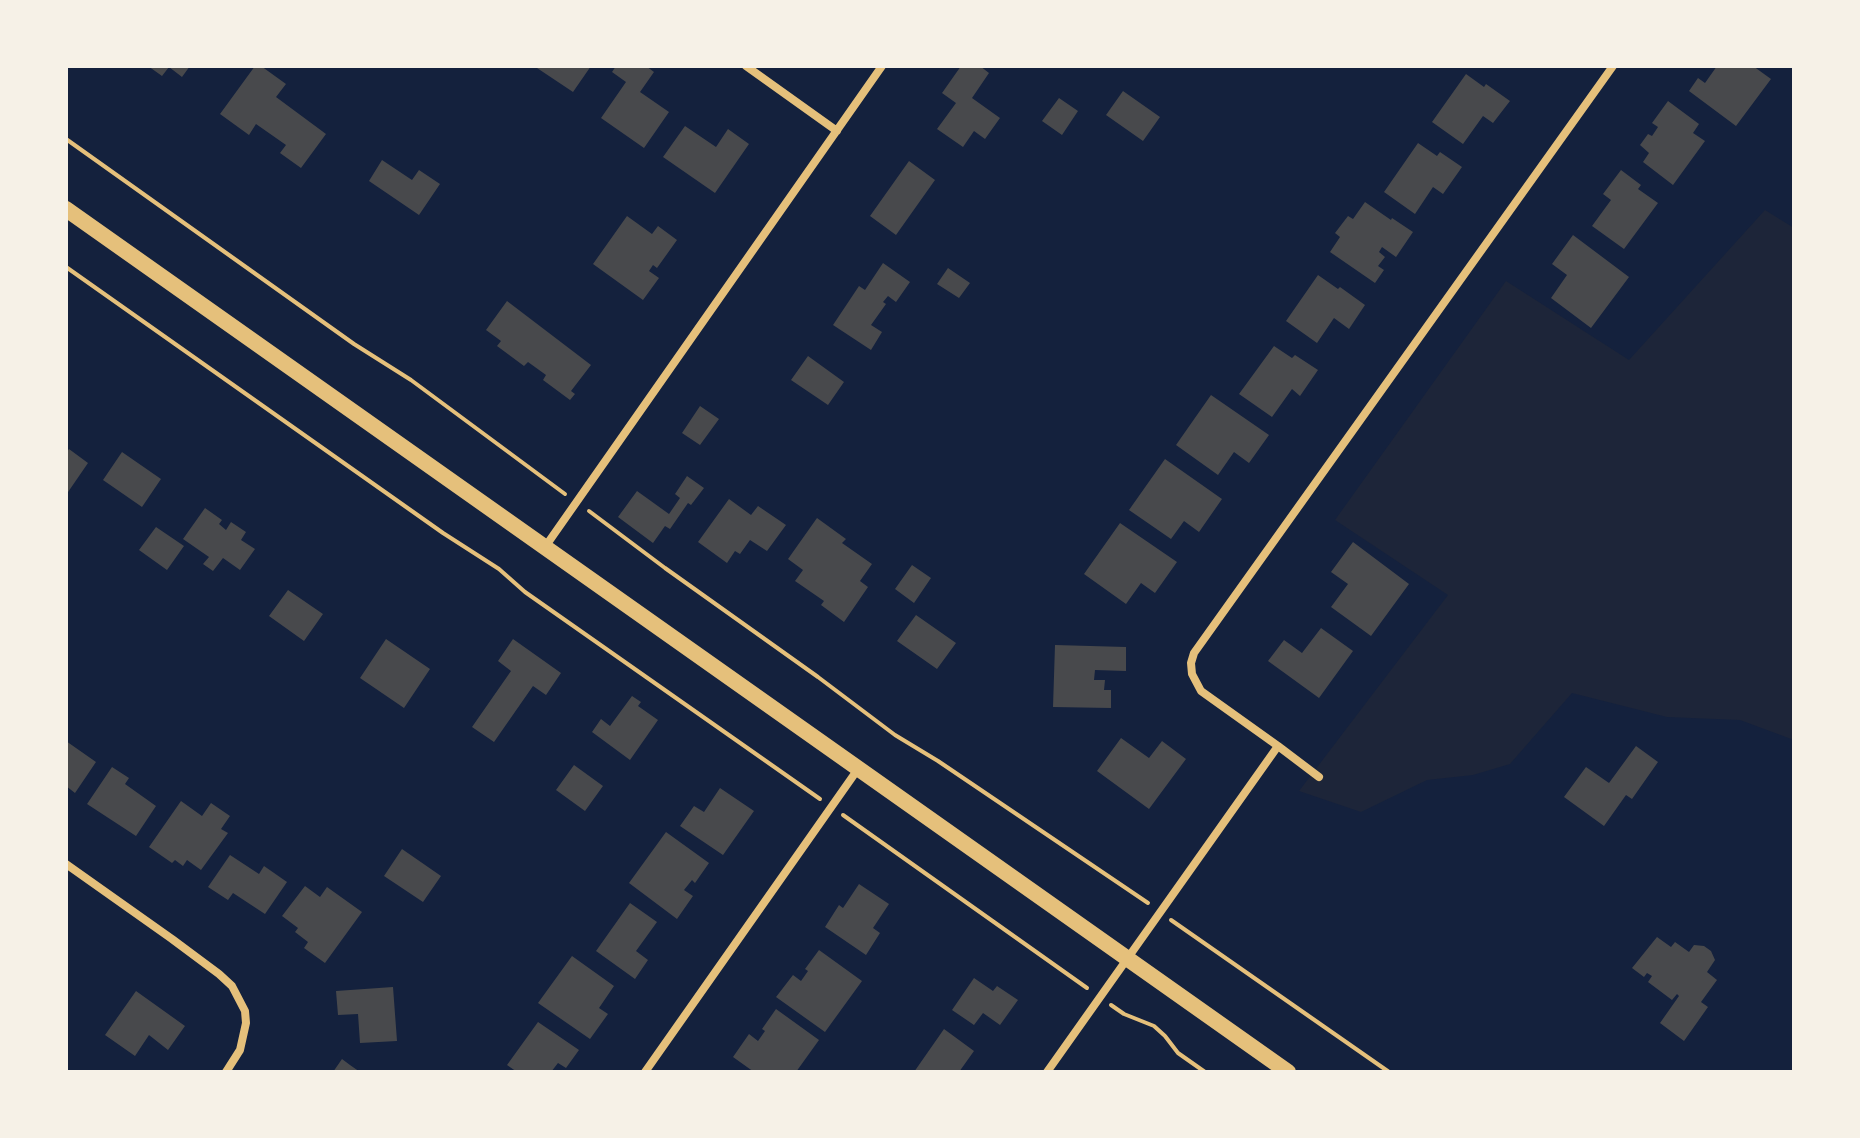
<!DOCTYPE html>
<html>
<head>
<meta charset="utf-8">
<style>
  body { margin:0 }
  #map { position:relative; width:1860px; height:1138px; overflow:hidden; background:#14213d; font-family:Poppins,sans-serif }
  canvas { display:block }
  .frame { position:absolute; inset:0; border:68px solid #f6f1e7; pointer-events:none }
</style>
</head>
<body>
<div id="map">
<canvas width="1860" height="1138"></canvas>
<div class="frame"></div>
</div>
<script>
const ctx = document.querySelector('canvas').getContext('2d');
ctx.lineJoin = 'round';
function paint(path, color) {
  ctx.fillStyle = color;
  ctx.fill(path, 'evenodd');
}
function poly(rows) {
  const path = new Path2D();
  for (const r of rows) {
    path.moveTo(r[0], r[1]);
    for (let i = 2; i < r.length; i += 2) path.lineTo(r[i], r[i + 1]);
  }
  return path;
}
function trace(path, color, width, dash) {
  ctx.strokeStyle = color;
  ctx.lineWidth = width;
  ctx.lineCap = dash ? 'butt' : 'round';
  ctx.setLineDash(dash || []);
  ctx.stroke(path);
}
paint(poly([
  [1765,210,1794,228,1794,740,1740,720,1667,717,1572,693,1510,764,1473,775,1427,780,1361,812,1299,791,1448,595,1335,520,1506,281,1629,360]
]), '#1d2539');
paint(poly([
  [148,66,190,66,182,77,169,67,162,76],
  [255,66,261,66,286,84,276,97,326,134,301,168,280,153,286,145,256,124,249,135,220,114],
  [534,66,591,66,573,92],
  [616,66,646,66,654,72,640,92,669,112,644,148,601,118,626,82,612,72],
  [961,66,980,66,989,73,972,98,1000,118,985,139,974,131,963,147,937,129,956,103,942,93],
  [1717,66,1753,66,1771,79,1736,126,1689,91,1698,78,1705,83],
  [1466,74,1484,87,1486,84,1510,101,1493,123,1483,116,1463,144,1432,122],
  [1123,91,1160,117,1143,141,1106,115],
  [1059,98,1078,111,1062,135,1042,121],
  [1668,101,1699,124,1693,133,1705,141,1673,185,1643,162,1649,153,1640,145,1648,134,1652,136,1658,127,1652,123],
  [685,126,716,147,728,129,749,144,715,193,663,157],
  [1418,143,1437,156,1440,152,1462,167,1443,194,1433,187,1415,214,1384,192],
  [382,160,412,180,419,170,440,184,419,215,369,181],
  [909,161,935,180,896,235,870,216],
  [1621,170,1641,185,1638,189,1658,203,1624,249,1592,226,1611,200,1603,194],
  [1365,202,1391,220,1392,218,1413,232,1396,257,1382,247,1379,252,1385,257,1378,266,1384,270,1375,283,1330,252,1340,237,1335,233,1348,216,1353,219],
  [627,216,652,234,658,226,677,240,657,268,653,265,649,271,659,278,643,300,593,264],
  [1573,235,1629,277,1591,328,1551,298,1567,275,1552,264],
  [883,263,910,282,896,302,888,296,883,302,886,304,871,325,882,332,871,350,833,325,859,286,865,290],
  [948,268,970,283,959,298,937,284],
  [1318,275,1338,289,1340,287,1365,305,1349,329,1334,318,1317,343,1286,321],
  [507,301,591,365,571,391,575,394,570,400,543,380,546,375,528,362,524,366,497,346,501,341,486,330],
  [1274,346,1292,358,1295,355,1318,370,1300,396,1292,389,1272,417,1239,394],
  [808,356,844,382,828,405,791,380],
  [1211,395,1269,435,1249,463,1234,452,1218,475,1176,445],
  [700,406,719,419,700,445,682,433],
  [69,449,88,463,66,495,66,453],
  [122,452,161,479,142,507,103,480],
  [1165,459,1222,499,1199,532,1184,521,1171,539,1129,510],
  [687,476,704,488,691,505,688,503,670,529,665,526,653,543,618,517,637,491,669,514,680,498,675,494],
  [729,499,751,515,758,506,786,525,767,551,750,540,740,554,735,551,727,563,698,542],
  [205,508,222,520,219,524,226,530,231,522,246,532,241,540,255,549,240,570,223,558,213,571,203,564,209,557,183,539],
  [817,518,846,539,842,543,872,564,860,581,868,587,844,622,821,605,824,601,795,581,803,570,788,559],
  [1120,523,1177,562,1155,593,1141,583,1126,604,1084,574],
  [156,527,184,546,167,570,139,550],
  [1353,542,1409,584,1371,636,1331,607,1348,584,1331,572],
  [912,565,931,578,914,603,895,589],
  [288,590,323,614,304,641,269,616],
  [916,615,956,643,937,669,897,641],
  [1321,628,1353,651,1319,698,1268,661,1284,640,1302,653],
  [386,639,430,669,404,708,360,678],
  [513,639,561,673,546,695,533,686,494,742,472,727,511,671,498,661],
  [1055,645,1126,647,1126,671,1095,670,1094,680,1105,680,1104,690,1111,690,1111,708,1053,707],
  [632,696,641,702,638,706,658,720,630,760,592,732,601,719,610,726],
  [1121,738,1149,758,1162,741,1186,759,1149,809,1097,771],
  [66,741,96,762,75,793,66,786],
  [1636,746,1658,762,1632,799,1626,795,1604,826,1564,797,1586,767,1609,783],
  [574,765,603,786,585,811,556,790],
  [112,767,129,778,125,784,156,806,136,836,87,804],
  [720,788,754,811,723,855,680,826,694,806,704,812],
  [181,801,202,816,211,803,230,816,221,829,228,833,201,870,187,860,183,866,175,860,172,863,149,847],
  [666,832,709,863,695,883,692,880,684,890,693,896,677,919,629,883],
  [402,849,441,876,423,902,384,876],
  [230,855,259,874,264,866,287,882,265,914,233,893,228,900,208,887],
  [859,884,889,904,873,928,880,933,866,955,825,927,839,905,843,908],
  [305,886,320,897,327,887,362,912,325,963,304,948,308,942,295,932,298,928,282,916],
  [630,903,657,922,636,951,648,960,635,979,596,951],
  [1657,937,1671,947,1675,942,1689,952,1694,945,1704,946,1711,951,1715,960,1707,972,1717,980,1701,1002,1708,1007,1684,1041,1660,1023,1679,996,1677,994,1672,1000,1648,982,1652,976,1647,973,1644,977,1632,968],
  [819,950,862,981,825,1032,776,997,793,975,801,981,808,971,805,969],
  [572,956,614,986,599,1008,608,1014,590,1039,538,1003],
  [974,978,993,991,997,986,1018,1000,1000,1025,983,1013,974,1025,952,1010],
  [393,987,397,1041,360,1043,358,1014,338,1015,336,991],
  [136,991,185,1026,168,1050,149,1035,135,1056,105,1035],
  [776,1009,819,1040,796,1072,754,1072,733,1057,749,1034,758,1041,765,1031,762,1029],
  [538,1022,579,1050,566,1068,558,1063,551,1072,517,1072,507,1065],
  [944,1029,974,1051,959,1072,914,1072],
  [342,1059,350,1065,360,1072,333,1072]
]), '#48494c');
trace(poly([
  [66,139,354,344,411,380,565,494],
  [66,267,443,533,499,569,525,592,820,799],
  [589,511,665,568,818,677,895,735,938,761,1148,903],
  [843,815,1087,988],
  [1171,920,1389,1072],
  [1111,1005,1124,1014,1154,1026,1165,1036,1178,1053,1205,1072]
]), '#e5c07b', 4);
trace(poly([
  [746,66,837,131],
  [545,547,882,66],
  [1278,746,1319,777],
  [66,864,172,939,219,974,232,986,245,1011,246,1023,240,1050,226,1072],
  [645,1072,858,769],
  [1047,1072,1278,746,1201,691,1192,674,1191,663,1194,653,1613,66]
]), '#e5c07b', 8);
trace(poly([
  [66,209,1288,1072]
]), '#e5c07b', 16);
</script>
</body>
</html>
